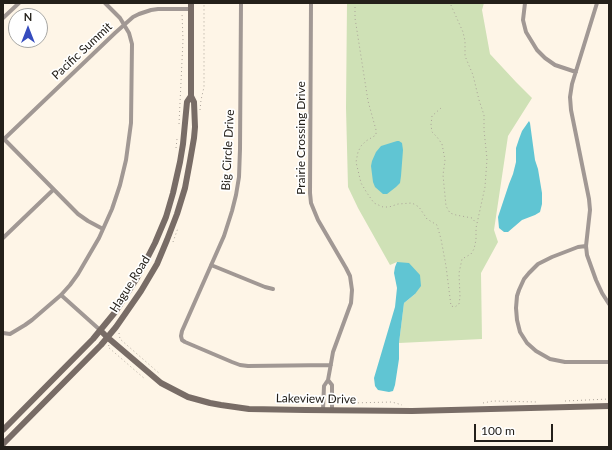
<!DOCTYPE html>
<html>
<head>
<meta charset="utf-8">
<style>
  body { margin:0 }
  #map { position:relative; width:612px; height:450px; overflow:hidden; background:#fef5e7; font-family:Lato,sans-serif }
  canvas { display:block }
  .frame { position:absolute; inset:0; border:4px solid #24201a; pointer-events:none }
  .north { position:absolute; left:8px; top:8px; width:40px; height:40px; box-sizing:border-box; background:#fff; border:1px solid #a7a6a3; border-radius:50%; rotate:0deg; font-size:11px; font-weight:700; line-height:16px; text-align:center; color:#24201a }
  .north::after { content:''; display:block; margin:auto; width:14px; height:18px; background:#364cbe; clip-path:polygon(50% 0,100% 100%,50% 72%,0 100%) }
  .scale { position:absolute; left:474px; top:424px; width:79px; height:18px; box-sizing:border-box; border:2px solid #24201a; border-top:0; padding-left:5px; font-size:12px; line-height:14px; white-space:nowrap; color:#24201a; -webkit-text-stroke:3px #fff; paint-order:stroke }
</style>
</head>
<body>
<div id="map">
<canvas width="612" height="450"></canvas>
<div class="frame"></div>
<div class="north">N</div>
<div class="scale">100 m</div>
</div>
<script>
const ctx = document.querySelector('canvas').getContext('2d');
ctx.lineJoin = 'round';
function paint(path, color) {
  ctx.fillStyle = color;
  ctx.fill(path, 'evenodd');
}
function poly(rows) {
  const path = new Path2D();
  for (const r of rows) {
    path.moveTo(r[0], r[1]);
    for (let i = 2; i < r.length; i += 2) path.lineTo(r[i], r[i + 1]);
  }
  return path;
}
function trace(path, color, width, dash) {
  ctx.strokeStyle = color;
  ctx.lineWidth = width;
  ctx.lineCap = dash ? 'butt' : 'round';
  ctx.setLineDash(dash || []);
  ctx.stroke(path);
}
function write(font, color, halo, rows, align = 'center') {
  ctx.font = font + ' Lato,sans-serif';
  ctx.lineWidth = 3.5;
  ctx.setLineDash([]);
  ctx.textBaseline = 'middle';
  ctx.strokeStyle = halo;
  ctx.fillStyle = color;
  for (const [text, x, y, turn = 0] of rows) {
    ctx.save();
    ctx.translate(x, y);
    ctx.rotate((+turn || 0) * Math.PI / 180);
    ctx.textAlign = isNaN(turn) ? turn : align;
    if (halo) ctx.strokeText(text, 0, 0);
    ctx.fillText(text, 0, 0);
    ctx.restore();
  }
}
paint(poly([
  [347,3,484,3,482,10,490,54,516,82,532,98,508,136,494,230,498,242,481,273,482,339,399,343,404,303,415,294,397,262,390,265,358,208,348,187,346,108]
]), '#cfe1b6');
paint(poly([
  [529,121,530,123,535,160,538,169,542,193,542,204,540,212,535,215,522,220,508,232,504,232,499,228,498,217,509,184,513,174,516,162,516,148,519,139,522,131],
  [397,141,399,141,402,143,403,150,401,176,400,183,396,187,387,194,383,194,375,187,373,182,371,166,372,161,376,152,381,146],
  [397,262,409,263,420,275,421,286,415,294,404,303,399,343,399,359,395,385,393,391,389,392,378,390,375,386,374,378,395,307,397,288,394,273,395,267]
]), '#60c5d3');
trace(poly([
  [355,3,355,18,368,101,376,130,376,135,366,141,361,146,358,152,356,162,361,183,367,193,374,203,383,207,389,207,398,204,412,203,419,207,427,219,437,225,441,239,446,266,451,306,455,307,459,304,460,297,459,273,462,259,471,254,474,249,476,240,476,228,485,187,487,159,484,130,484,115,479,100,473,75,465,56,465,41,463,32,450,3],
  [441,108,432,116,431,125,432,132,437,137,442,144,445,160,443,175,446,206,450,213,456,215,472,218,476,223],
  [200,110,201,100,204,87,204,3],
  [179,124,183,40,182,13],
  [176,148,177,139],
  [173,242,178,228],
  [119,333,120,339,160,374],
  [109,345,108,347,138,373,145,379],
  [565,401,609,399],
  [336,403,343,404],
  [483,403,493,401,538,402],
  [312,404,319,403],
  [346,404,352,403,392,402,402,405]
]), '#aba399', 1, [1, 3]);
trace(poly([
  [241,3,240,149,239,177,236,195,232,211,224,236,182,331,181,336,182,340,185,342,232,362,240,365,248,366,331,365],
  [311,3,310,193,311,203,318,220,346,268,350,276,352,290,351,303,333,352,330,369,328,380,324,386,323,410],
  [525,3,523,20,526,32,537,50,545,58,555,65,576,72],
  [597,3,572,84,570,97,571,110,589,199,590,210,586,246,587,255,596,280,602,293,609,304],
  [3,18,19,3],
  [4,139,78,214,88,221,103,229],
  [3,140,115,33,133,17,139,14,151,10,158,9,191,9],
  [3,238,53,190],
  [586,246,578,247,552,257,538,264,529,273,524,279,519,290,517,296,516,308,517,320,520,332,527,343,536,351,550,359,565,362,609,362],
  [211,265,265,287,273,289],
  [61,295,100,330],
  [3,333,10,334,25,325,32,320,61,295,70,285,78,274,99,238,112,209,120,185,126,160,131,123,132,44,129,33,120,18,105,3],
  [328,380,332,385,332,410]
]), '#a19894', 4);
trace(poly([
  [100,330,107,337,161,383,188,397,210,403,221,405,249,409,305,410,412,411,609,406],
  [3,430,93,339,116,311,137,278,155,243,166,217,173,193,180,162,183,144,187,102,191,96],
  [3,444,101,345,116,327,141,291,157,264,167,240,177,214,185,188,190,161,194,138,195,127,194,102,191,96,191,3]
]), '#786c66', 6);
write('12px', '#24201a', '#fff', [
  ["Pacific Summit",82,51,-43],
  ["Prairie Crossing Drive",301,138,-90],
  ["Big Circle Drive",228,150,-87],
  ["Hague Road",130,284,-58],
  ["Lakeview Drive",316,399,1]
]);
</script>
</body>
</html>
